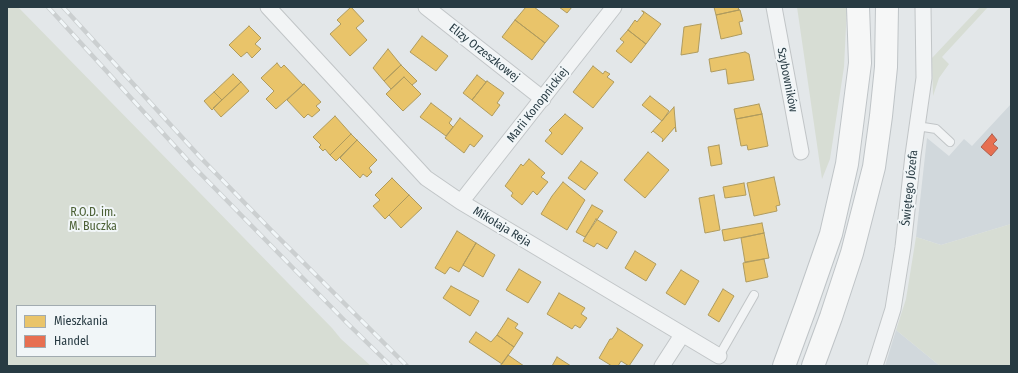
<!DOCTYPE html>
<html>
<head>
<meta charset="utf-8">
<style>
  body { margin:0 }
  #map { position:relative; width:1018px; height:373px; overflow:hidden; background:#e3e7e9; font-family:"Fira Sans Condensed",sans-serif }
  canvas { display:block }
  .frame { position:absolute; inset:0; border:8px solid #283b43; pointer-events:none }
  .legend { position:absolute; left:16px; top:305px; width:140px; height:52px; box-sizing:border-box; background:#f1f6f8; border:1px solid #a1abb0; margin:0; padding:5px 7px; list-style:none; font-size:12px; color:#283b43 }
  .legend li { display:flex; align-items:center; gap:8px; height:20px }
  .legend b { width:20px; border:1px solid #a1abb0 }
</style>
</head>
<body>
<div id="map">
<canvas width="1018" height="373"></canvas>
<div class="frame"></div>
<ul class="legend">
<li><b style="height:11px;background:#e9c46a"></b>Mieszkania</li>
<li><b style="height:11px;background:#e76f51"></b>Handel</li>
</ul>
</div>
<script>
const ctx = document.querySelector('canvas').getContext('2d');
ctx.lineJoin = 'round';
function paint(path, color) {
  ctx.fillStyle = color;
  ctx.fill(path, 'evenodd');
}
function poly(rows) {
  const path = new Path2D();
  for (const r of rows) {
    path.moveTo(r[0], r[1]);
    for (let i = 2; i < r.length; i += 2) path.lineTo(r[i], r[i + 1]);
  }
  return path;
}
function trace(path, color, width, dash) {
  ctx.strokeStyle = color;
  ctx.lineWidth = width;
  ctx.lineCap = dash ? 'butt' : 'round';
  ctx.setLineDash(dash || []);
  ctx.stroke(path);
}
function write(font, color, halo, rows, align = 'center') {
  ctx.font = font + ' "Fira Sans Condensed",sans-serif';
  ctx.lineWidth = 4;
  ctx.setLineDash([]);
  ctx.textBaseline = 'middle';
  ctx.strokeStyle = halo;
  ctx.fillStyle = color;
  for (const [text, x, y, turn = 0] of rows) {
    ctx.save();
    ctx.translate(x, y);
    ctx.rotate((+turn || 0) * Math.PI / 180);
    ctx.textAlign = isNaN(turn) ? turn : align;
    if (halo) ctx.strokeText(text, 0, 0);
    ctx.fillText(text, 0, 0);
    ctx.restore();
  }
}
paint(poly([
  [1011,104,1011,224,941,245,916,237,927,138,949,156,964,139,972,146],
  [896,330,940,366,885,366]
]), '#d1d8dc');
paint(poly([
  [7,7,18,7,332,328,341,339,371,366,7,366],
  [17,306,155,306,155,356,17,356],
  [797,7,847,7,844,67,830,159,822,179],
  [980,7,988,7,942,57,949,64,939,78,933,96,932,58],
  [1011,224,1011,366,940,366,896,330,906,299,916,237,941,245]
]), '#d7ddd4');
const homes = poly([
  [351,7,364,21,356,28,367,40,350,56,330,34,341,24,337,20,351,7],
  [526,7,534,7,559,26,545,43,515,20,526,7],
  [559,7,572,7,567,13,559,7],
  [714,7,738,7,739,10,716,15,714,7],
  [739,10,740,10,743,21,739,22,742,34,721,39,716,15,739,10],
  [642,11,643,11,661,24,646,44,628,30,635,20,637,22,644,13,642,11],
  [515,20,545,43,532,60,502,37,515,20],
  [701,24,698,52,681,55,684,27,701,24],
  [249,26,261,38,255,44,261,49,252,58,247,52,241,57,229,45,249,26],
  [628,30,646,44,631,63,616,51,624,42,620,39,628,30],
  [422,36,448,56,436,71,410,52,422,36],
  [388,49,401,65,384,81,373,68,388,49],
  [745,52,749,54,754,80,728,84,726,69,711,72,709,59,745,52],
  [277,63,281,68,284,65,303,85,276,109,266,99,274,91,261,78,277,63],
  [401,65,417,81,412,85,404,77,391,89,384,81,401,65],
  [593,66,603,74,605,71,610,74,607,77,614,82,593,108,573,92,593,66],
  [233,74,241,82,222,100,214,92,233,74],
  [477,75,486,82,472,100,463,93,477,75],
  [404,77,421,94,403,111,386,94,404,77],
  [487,81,504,93,497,103,500,105,492,116,472,100,487,81],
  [241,82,249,91,221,117,213,108,241,82],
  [304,84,321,102,316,106,320,110,312,117,308,114,304,118,287,100,304,84],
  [214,92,222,100,212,110,204,101,214,92],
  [650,96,669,111,662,121,642,105,650,96],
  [431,103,452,119,449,123,453,127,446,136,420,117,431,103],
  [759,104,762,114,736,119,734,109,759,104],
  [674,107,676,132,675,127,662,142,663,139,653,131,651,133,674,107],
  [565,114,583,128,562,155,545,141,552,133,549,130,565,114],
  [762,114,768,146,748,150,747,145,741,146,736,119,762,114],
  [335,116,351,134,330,155,325,149,323,151,319,147,321,145,313,137,335,116],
  [460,118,483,136,474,147,470,144,464,153,445,138,460,118],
  [351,134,357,140,336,161,330,155,351,134],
  [357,140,377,160,369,168,372,172,367,177,363,174,360,178,340,158,357,140],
  [719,145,722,164,711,166,708,147,719,145],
  [648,152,669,170,645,198,624,180,648,152],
  [529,159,545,173,541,177,548,182,537,195,533,191,522,205,511,196,513,193,505,186,521,164,523,166,529,159],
  [581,161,598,173,585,190,568,178,581,161],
  [774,177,780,205,776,206,777,211,754,216,747,183,774,177],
  [392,178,409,195,385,219,373,206,380,200,375,195,392,178],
  [563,182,585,200,567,230,541,214,552,196,563,182],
  [744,183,746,195,725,198,723,187,744,183],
  [409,195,422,208,401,228,389,215,409,195],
  [714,195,720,230,705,233,699,198,714,195],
  [592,205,603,211,585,237,576,232,592,205],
  [596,219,617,232,607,249,597,243,594,247,583,241,596,219],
  [762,223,764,233,724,241,722,230,762,223],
  [457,231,476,243,459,272,450,267,445,274,435,268,457,231],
  [764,233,769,258,745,262,741,238,764,233],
  [476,243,495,255,483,277,463,265,476,243],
  [635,251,656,264,646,281,625,268,635,251],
  [764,259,768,277,746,282,743,263,764,259],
  [519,269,541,282,528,303,506,290,519,269],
  [681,270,699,281,685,305,666,293,681,270],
  [451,286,479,301,470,316,443,298,451,286],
  [723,289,734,296,719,322,708,315,723,289],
  [559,293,585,308,581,314,587,318,580,328,575,325,572,329,547,314,559,293],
  [508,318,518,324,515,328,523,333,514,347,497,335,508,318],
  [617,328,643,345,629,366,621,361,618,366,612,366,599,358,610,339,612,339,618,330,617,328],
  [476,332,491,342,497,335,514,347,502,364,469,342,476,332],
  [508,355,524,366,500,366,508,355],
  [557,357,571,366,552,366,557,357]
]);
paint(homes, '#e9c46a');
trace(homes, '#af9b5e', 1);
const shops = poly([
  [992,134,997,140,993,144,998,148,991,156,981,147,992,134]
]);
paint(shops, '#e76f51');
trace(shops, '#ae5f4d', 1);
const lane = poly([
  [917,126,936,129,950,142],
  [719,356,754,295]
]);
const street = poly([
  [268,7,426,178,461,202,719,356],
  [426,7,543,99],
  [774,7,801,152],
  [461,202,614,7],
  [662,366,682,335],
  [875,366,893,309,903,247,913,155,924,78,923,7]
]);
const primary = poly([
  [784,366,806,306,831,234,847,164,860,63,858,7],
  [813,366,831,317,852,253,874,167,881,116,886,67,887,7]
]);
trace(lane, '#c1c5c7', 10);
trace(street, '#c1c5c7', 17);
trace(primary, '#bfc4c7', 24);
trace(lane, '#f2f4f5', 8);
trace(street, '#f2f4f5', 15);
trace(primary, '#f6f7f7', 22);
const rail = poly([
  [48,7,193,166,347,323,391,366],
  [63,7,200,157,271,230,407,366]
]);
trace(rail, '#cbcfd0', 4.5);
trace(rail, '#f1f6f8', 3, [9]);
write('12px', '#283b43', '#f1f6f8', [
  ["Elizy Orzeszkowej",484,53,38],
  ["Szybowników",787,80,79],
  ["Marii Konopnickiej",538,105,-52],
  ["Świętego Józefa",910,188,-84],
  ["Mikołaja Reja",502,227,31]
]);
write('12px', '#4b6035', '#f1f6f8', [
  ["R.O.D. im.",93,213],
  ["M. Buczka",93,227]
]);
</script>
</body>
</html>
